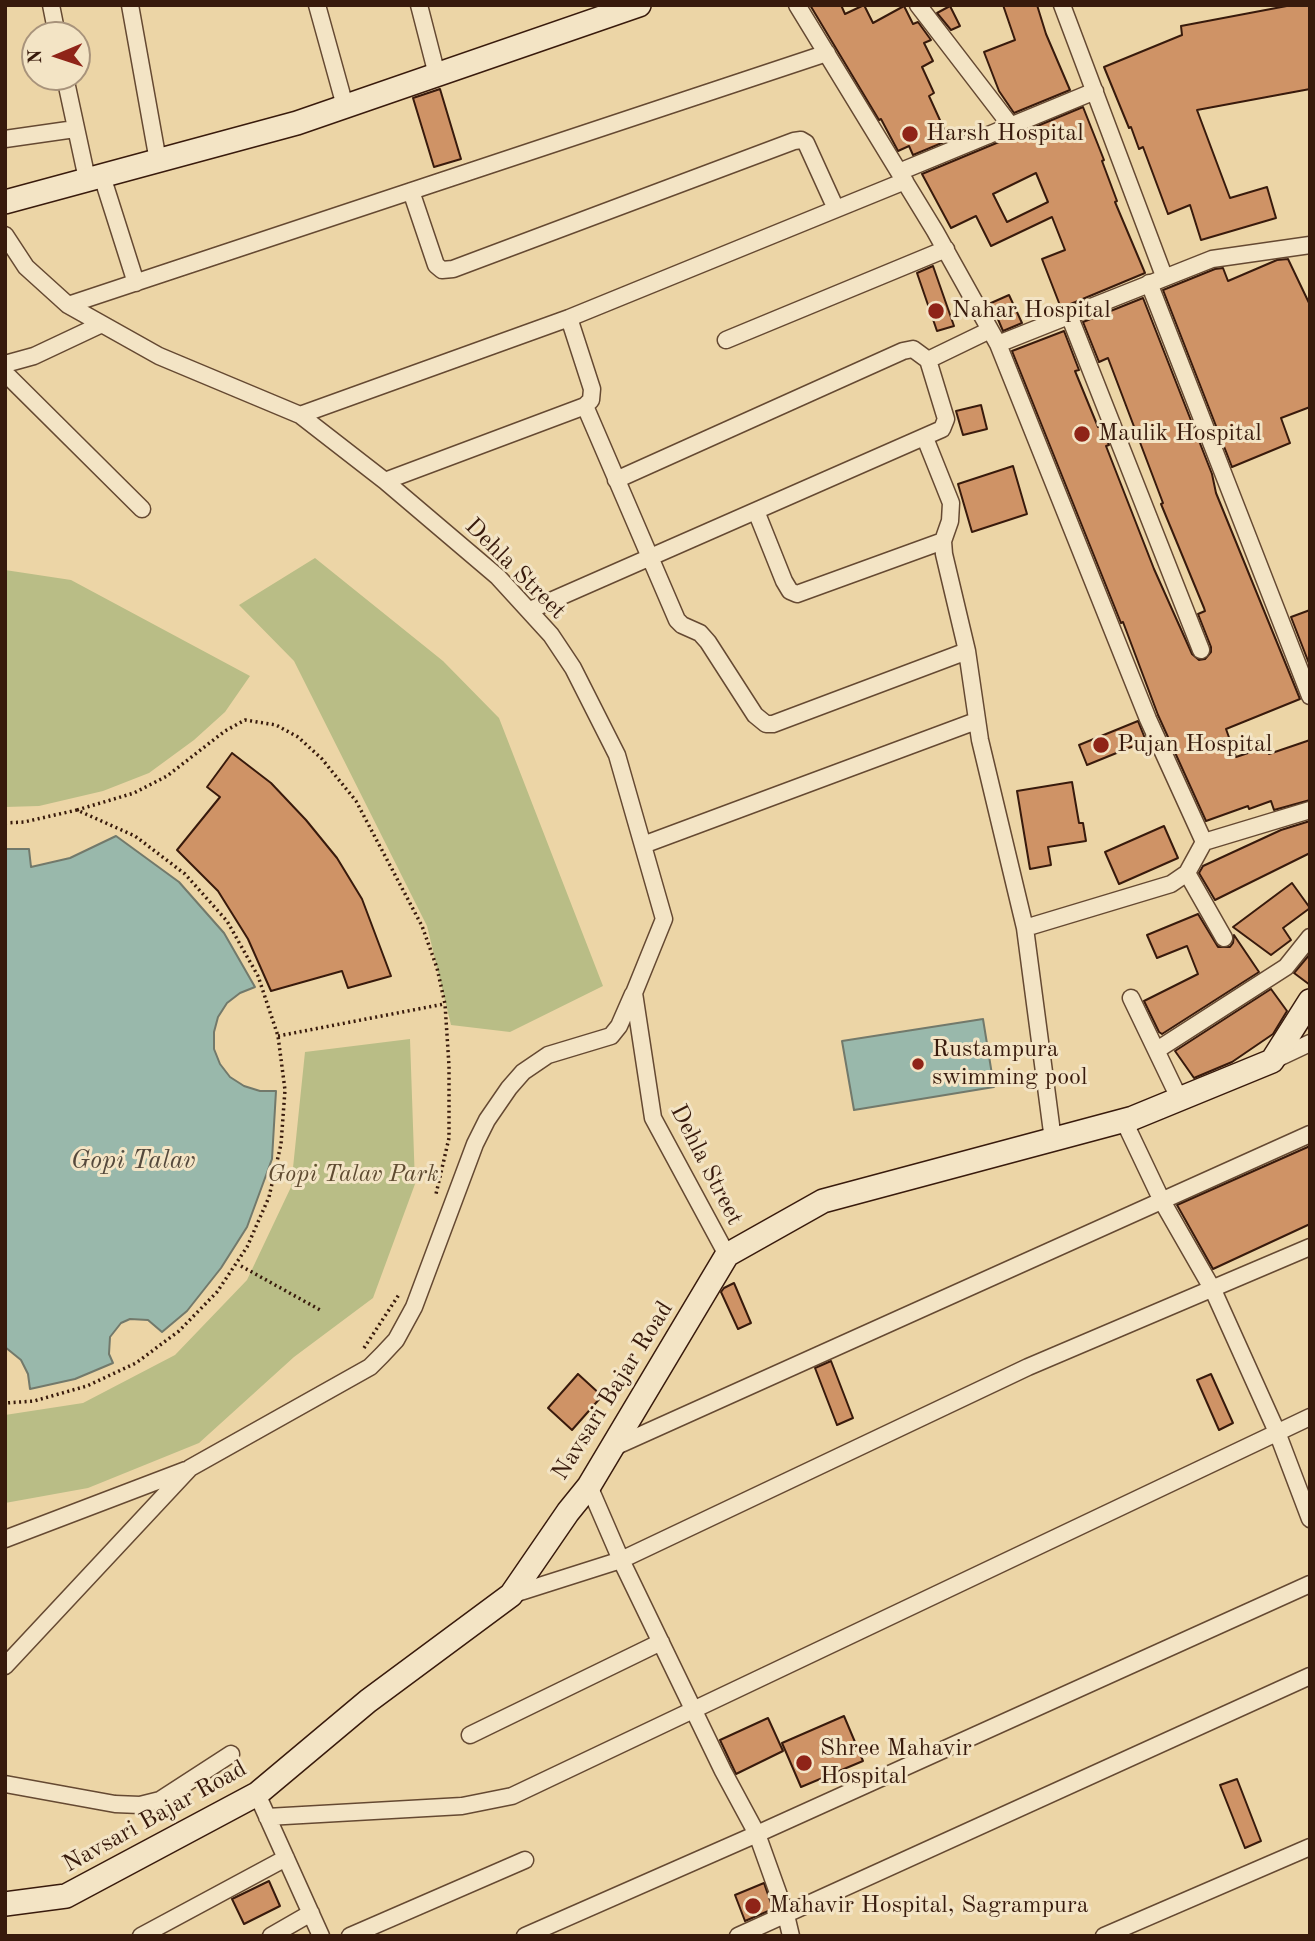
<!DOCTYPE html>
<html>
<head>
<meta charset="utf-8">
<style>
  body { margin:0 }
  #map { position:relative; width:1315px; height:1941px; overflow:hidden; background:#ecd5a6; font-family:"Old Standard TT",serif }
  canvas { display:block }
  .frame { position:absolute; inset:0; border:7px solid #381a0c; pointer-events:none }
  .north { position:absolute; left:21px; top:21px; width:70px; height:70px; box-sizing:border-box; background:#f3e4c5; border:2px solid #a8937b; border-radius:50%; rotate:268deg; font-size:19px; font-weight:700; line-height:28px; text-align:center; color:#381a0c }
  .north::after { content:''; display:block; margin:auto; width:24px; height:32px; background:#8f2418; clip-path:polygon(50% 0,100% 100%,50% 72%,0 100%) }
</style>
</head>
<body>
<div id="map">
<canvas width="1315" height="1941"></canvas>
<div class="frame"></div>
<div class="north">N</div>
</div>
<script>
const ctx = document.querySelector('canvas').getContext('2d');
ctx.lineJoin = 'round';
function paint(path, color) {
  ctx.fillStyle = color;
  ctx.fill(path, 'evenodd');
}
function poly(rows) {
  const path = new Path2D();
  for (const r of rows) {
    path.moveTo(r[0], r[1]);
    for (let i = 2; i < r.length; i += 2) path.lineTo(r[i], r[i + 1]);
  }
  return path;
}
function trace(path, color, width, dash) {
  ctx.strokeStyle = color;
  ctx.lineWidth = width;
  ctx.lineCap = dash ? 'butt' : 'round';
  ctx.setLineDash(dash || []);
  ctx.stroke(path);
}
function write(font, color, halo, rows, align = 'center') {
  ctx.font = font + ' "Old Standard TT",serif';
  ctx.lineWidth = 6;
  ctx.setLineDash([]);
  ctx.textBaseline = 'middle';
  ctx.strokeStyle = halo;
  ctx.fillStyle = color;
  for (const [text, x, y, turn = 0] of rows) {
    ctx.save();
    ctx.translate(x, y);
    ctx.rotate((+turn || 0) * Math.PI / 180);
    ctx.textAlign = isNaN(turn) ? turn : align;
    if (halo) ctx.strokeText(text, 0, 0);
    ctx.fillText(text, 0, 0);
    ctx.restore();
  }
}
paint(poly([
  [315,558,443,661,499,718,603,986,510,1032,451,1025,427,926,294,661,239,605],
  [5,570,71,580,250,676,225,712,194,740,149,773,103,791,39,806,5,807],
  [410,1039,415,1184,373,1298,294,1357,199,1443,88,1488,5,1503,5,1415,83,1403,175,1355,247,1280,291,1187,305,1052]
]), '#b9bd86');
const water = poly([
  [116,836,179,882,224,933,255,987,240,993,227,1003,218,1017,214,1032,214,1049,220,1064,230,1077,244,1086,260,1091,276,1091,272,1159,247,1227,221,1268,187,1311,162,1332,148,1320,130,1319,121,1323,110,1337,109,1354,113,1363,75,1379,30,1389,28,1374,21,1360,5,1347,5,849,29,849,31,867,70,858,116,836],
  [983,1019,994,1087,854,1110,842,1041,983,1019]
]);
paint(water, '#99b8ab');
trace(water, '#72796b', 2);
const building = poly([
  [810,5,841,5,845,14,864,5,873,23,904,6,913,24,918,22,931,40,924,43,933,61,922,67,934,93,929,96,949,140,913,155,909,146,898,151,881,119,879,120,810,5],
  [1003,5,1037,5,1046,34,1070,90,1014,113,999,91,984,52,1015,40,1003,5],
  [1292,5,1310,5,1310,89,1197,110,1230,198,1267,187,1276,218,1201,240,1190,205,1168,214,1143,147,1139,149,1131,127,1129,128,1104,67,1182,35,1181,26,1292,5],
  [950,6,960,26,951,30,937,13,950,6],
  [440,89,461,159,434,167,413,98,440,89],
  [1083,107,1104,160,1102,161,1117,201,1115,202,1145,273,1061,308,1042,259,1065,250,1052,217,991,246,976,216,951,228,922,174,1083,107],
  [1036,173,1048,202,1007,222,993,194,1036,173],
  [1288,259,1310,305,1310,407,1281,418,1290,443,1232,467,1163,290,1215,269,1223,268,1228,281,1277,260,1288,259],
  [933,266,954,326,937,331,917,273,933,266],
  [1009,295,1022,323,1003,331,991,303,1009,295],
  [1143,298,1212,474,1216,493,1300,699,1226,729,1236,757,1266,747,1269,754,1310,740,1310,800,1274,810,1271,801,1249,809,1248,806,1206,821,1158,715,1123,622,1121,623,1012,351,1064,331,1079,370,1075,371,1098,427,1101,426,1109,445,1106,446,1154,569,1192,654,1199,660,1205,659,1211,652,1211,647,1198,614,1205,611,1204,608,1161,504,1163,503,1108,358,1099,362,1083,322,1143,298],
  [981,405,987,429,963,435,956,411,981,405],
  [1013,466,1027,514,972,532,958,484,1013,466],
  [1310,610,1310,666,1291,617,1310,610],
  [1138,721,1146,741,1087,765,1079,745,1138,721],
  [232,753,271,783,306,820,337,858,362,899,391,976,348,988,342,971,271,991,248,939,218,891,177,850,220,797,207,787,232,753],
  [1072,782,1079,823,1083,823,1086,841,1048,847,1051,865,1030,869,1017,791,1072,782],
  [1310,821,1310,853,1215,900,1199,873,1203,866,1281,830,1310,821],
  [1164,826,1178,858,1119,884,1105,852,1164,826],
  [1292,883,1310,908,1283,928,1291,940,1271,955,1233,927,1292,883],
  [1198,914,1218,947,1230,947,1233,943,1234,935,1259,972,1162,1034,1159,1032,1144,1001,1198,974,1187,946,1157,958,1147,935,1198,914],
  [1310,954,1310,985,1294,973,1310,954],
  [1271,989,1287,1011,1273,1034,1232,1062,1194,1078,1175,1051,1271,989],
  [1310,1146,1310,1224,1213,1269,1177,1205,1310,1146],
  [734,1283,751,1323,738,1329,721,1292,724,1288,734,1283],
  [831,1361,853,1418,837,1425,815,1368,831,1361],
  [578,1374,602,1396,572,1430,548,1408,578,1374],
  [1211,1374,1233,1423,1219,1430,1197,1380,1211,1374],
  [844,1716,863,1761,801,1787,782,1743,844,1716],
  [768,1718,783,1751,736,1774,720,1740,768,1718],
  [1237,1779,1261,1841,1245,1848,1220,1785,1237,1779],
  [269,1881,280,1906,244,1924,232,1899,269,1881],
  [764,1883,773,1909,745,1921,735,1895,764,1883]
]);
paint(building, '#cf9366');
trace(building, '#381a0c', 2);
const street = poly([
  [51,5,57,35],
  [130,5,158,161],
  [317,5,345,106],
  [419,5,437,75],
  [797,5,935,231,998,344,1148,719,1204,842,1310,810],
  [918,5,1011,126],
  [1062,5,1164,276],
  [65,77,87,179],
  [5,139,75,129],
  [899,172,1095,91],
  [102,176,136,283],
  [411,191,436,265,442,270,453,269,794,141,801,140,806,143,836,209],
  [5,235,26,267,68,305,159,356,300,415,385,481,498,577,551,635,573,668,617,755,664,919,634,993,653,1118,727,1255],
  [1149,283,1310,696],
  [68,305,827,53],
  [1069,315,1201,650],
  [726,340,946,249],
  [998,344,1212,259,1310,245],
  [5,364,34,356,102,324],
  [5,373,142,509],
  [585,406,677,620,682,625,700,633,708,642,755,715,766,724,773,724,967,651],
  [300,415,569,318,905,181],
  [925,438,951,503,950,521,943,541,944,554,967,651,980,740,1025,928,1053,1140],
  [616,480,903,351,913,349,928,360,990,330],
  [385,481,585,406,591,400,592,389,569,318],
  [756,511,784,581,790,591,797,594,943,541],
  [530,610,942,429,946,419,928,360],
  [643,845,976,721],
  [1187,873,1224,938],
  [1025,928,1171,884,1187,873,1204,842],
  [1131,998,1179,1098],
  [1157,1050,1286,967,1310,937],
  [1274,1060,1310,1043],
  [1124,1121,1162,1201,1213,1290,1277,1432,1310,1519],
  [612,1448,1310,1134],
  [589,1486,621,1560,723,1771,757,1834,786,1915,791,1936],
  [5,1539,186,1470],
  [511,1595,621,1560,1028,1367,1310,1247],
  [5,1666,190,1468,370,1367,382,1355,396,1340,414,1307,475,1144,487,1120,509,1088,523,1072,548,1055,611,1036,619,1026,633,994],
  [470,1735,661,1642],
  [5,1784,115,1804,140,1805,160,1800,231,1754],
  [257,1794,321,1936],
  [267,1817,462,1806,512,1796,1310,1417],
  [141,1936,286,1858],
  [271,1936,311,1913],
  [350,1936,525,1860],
  [525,1936,757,1834,1310,1584],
  [738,1936,1310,1676],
  [1104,1936,1310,1847]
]);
const secondary = poly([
  [5,202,297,123,639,5],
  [5,1904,66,1896,257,1794,368,1701,511,1595,568,1512,589,1486,727,1255,823,1201,1133,1118,1272,1061,1310,1001]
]);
trace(street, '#654932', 19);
trace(secondary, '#381a0c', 26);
trace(poly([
  [77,810,134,793,167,776,225,731,245,720,276,725,298,737,322,759,356,801,422,926,437,968,445,1004,449,1066,449,1138,436,1194],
  [5,823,24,822,77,810,135,836,185,874,227,921,258,976,278,1036,285,1090,281,1144,269,1197,247,1247,217,1292,179,1331,136,1363,87,1386,34,1401,5,1403],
  [278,1036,444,1004],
  [241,1266,322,1311],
  [364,1348,400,1293]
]), '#381a0c', 3.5, [2, 3.5]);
trace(street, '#f3e4c5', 16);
trace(secondary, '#f3e4c5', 23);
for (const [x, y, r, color] of [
  [910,134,9,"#8f2418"],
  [936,311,9,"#8f2418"],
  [1082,434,9,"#8f2418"],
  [1101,745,9,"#8f2418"],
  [918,1064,7,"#8f2418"],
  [804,1763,9,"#8f2418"],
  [753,1906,9,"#8f2418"]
]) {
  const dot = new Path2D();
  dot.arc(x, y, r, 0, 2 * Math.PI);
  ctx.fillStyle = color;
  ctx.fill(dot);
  trace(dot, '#f3e4c5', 2.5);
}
write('24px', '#381a0c', '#f3e4c5', [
  ["Harsh Hospital",926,134],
  ["Nahar Hospital",952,311],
  ["Maulik Hospital",1098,434],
  ["Pujan Hospital",1117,745],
  ["Rustampura",932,1050],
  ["swimming pool",932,1078],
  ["Shree Mahavir",820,1749],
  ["Hospital",820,1777],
  ["Mahavir Hospital, Sagrampura",769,1906]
], 'left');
write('24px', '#381a0c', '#f3e4c5', [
  ["Dehla Street",515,569,45],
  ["Dehla Street",706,1165,63],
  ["Navsari Bajar Road",613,1391,-58],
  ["Navsari Bajar Road",155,1817,-29]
]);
write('italic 24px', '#5f4b31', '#f3e4c5', [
  ["Gopi Talav Park",353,1175]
]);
write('italic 26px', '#55493c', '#f3e4c5', [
  ["Gopi Talav",133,1161]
]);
</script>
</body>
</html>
